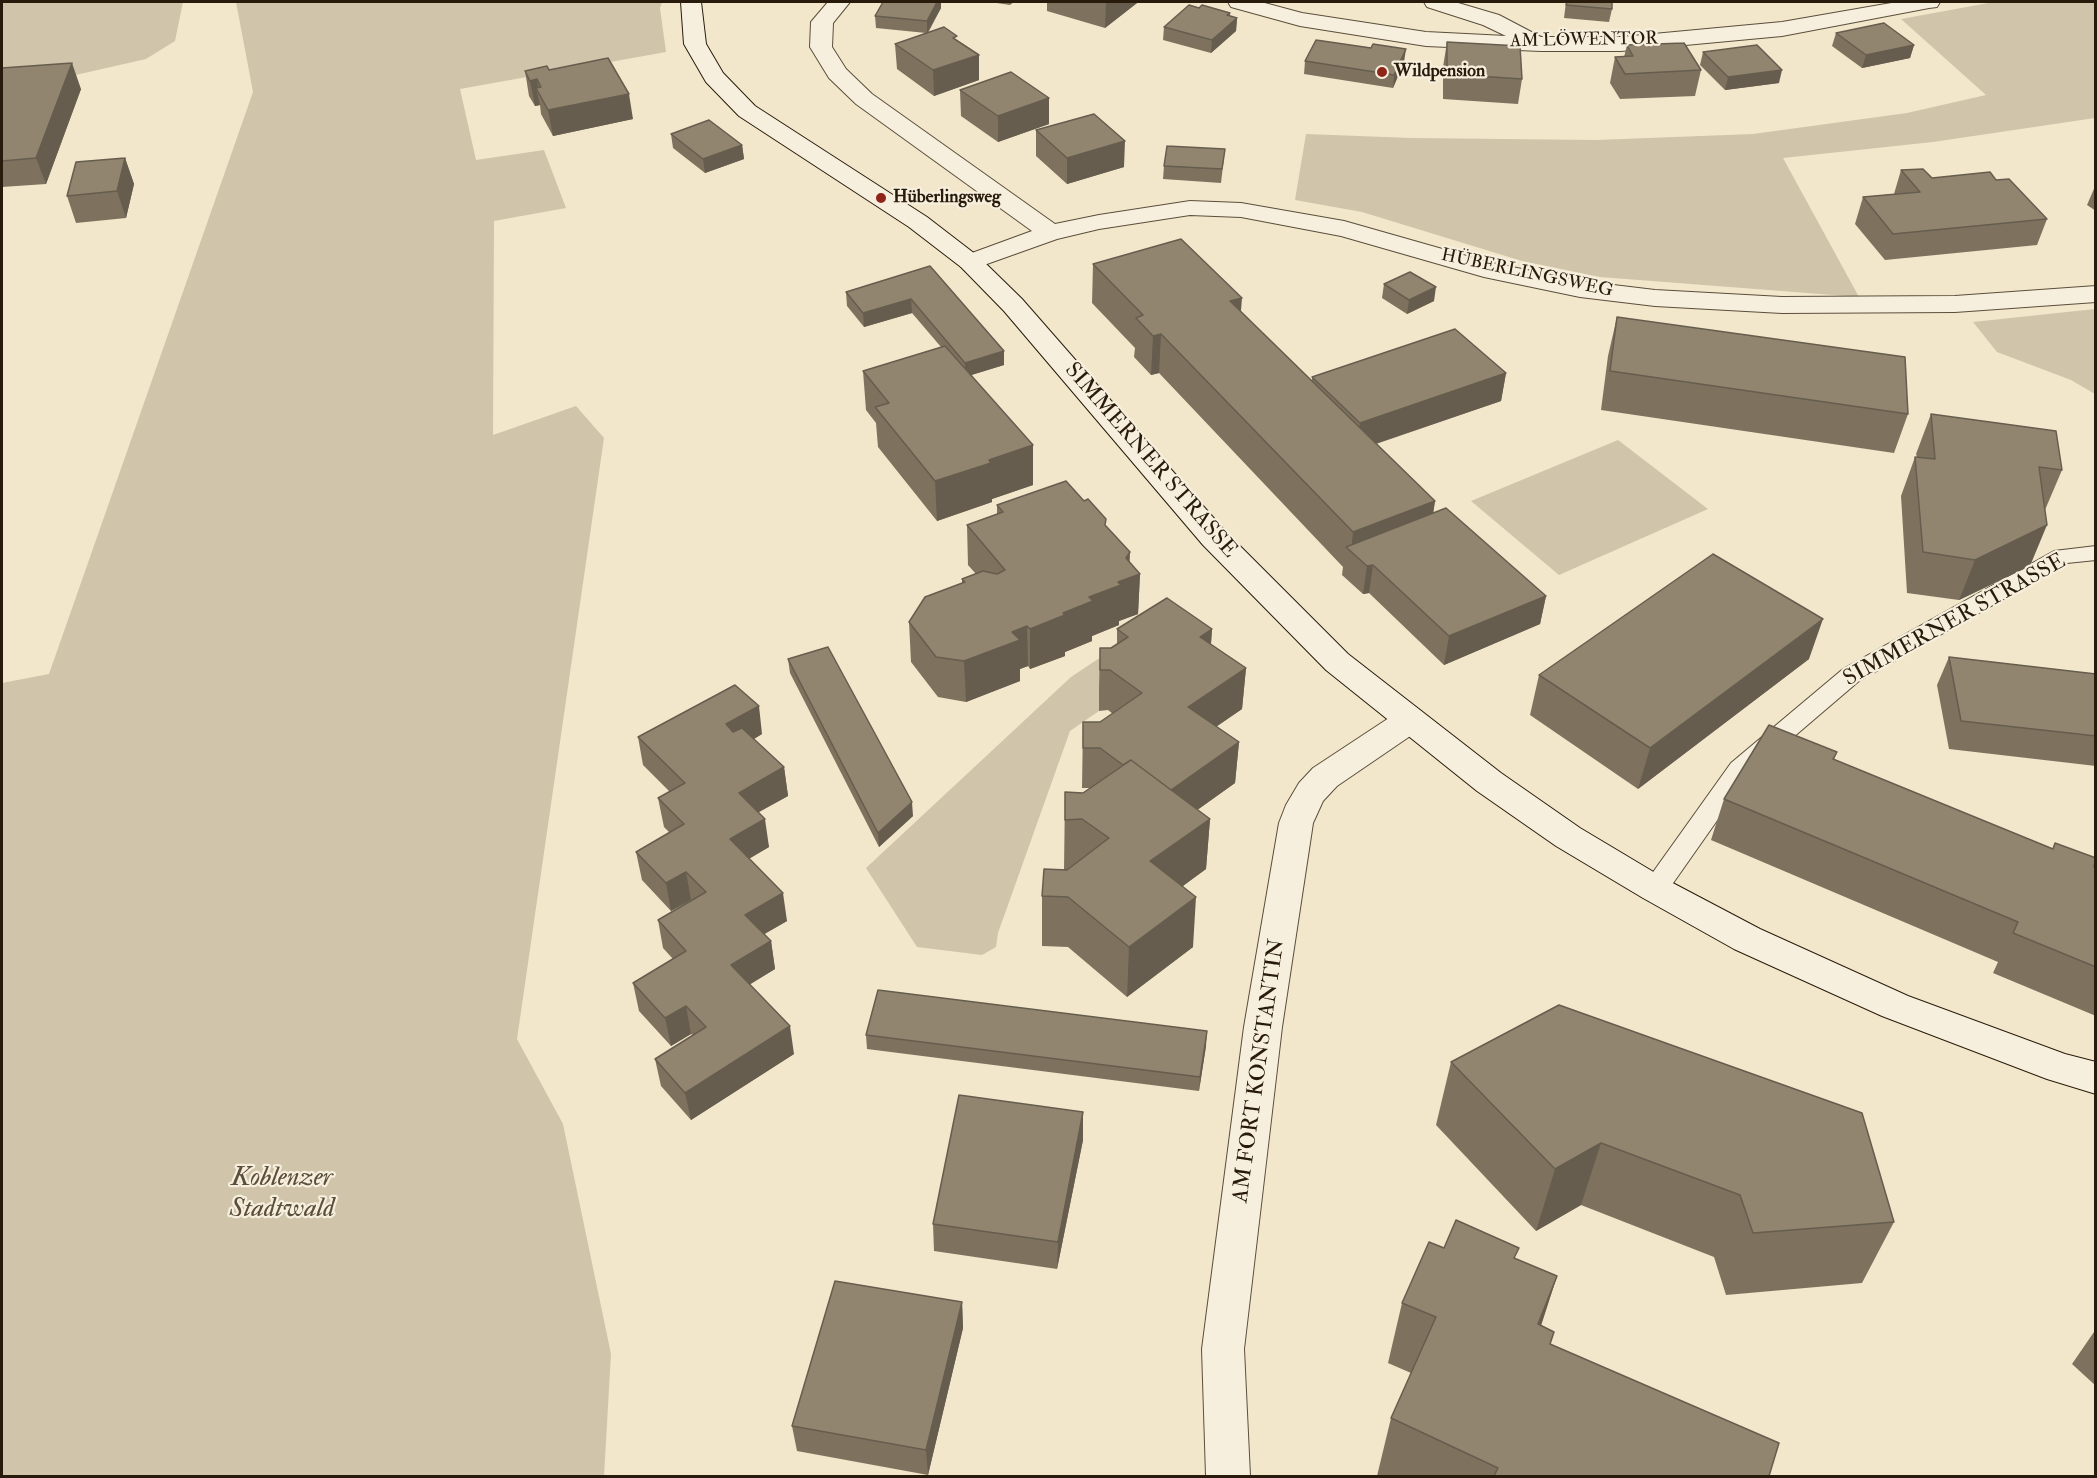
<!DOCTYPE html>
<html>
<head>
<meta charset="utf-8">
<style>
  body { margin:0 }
  #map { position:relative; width:2097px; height:1478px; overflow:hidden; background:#f2e7cb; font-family:"IM FELL Double Pica",serif }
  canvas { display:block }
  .frame { position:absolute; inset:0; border:3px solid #291b0b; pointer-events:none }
</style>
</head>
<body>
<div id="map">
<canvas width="2097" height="1478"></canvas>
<div class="frame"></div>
</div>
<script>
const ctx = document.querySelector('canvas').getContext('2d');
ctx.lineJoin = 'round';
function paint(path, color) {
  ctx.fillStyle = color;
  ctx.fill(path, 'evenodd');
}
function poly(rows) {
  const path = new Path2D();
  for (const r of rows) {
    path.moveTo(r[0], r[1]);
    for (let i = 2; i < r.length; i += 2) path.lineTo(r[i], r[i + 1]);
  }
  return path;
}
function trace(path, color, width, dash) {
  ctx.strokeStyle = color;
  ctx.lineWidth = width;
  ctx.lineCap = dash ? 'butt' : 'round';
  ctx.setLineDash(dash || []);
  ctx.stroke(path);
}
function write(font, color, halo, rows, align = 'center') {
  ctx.font = font + ' "IM FELL Double Pica",serif';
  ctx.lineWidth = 4.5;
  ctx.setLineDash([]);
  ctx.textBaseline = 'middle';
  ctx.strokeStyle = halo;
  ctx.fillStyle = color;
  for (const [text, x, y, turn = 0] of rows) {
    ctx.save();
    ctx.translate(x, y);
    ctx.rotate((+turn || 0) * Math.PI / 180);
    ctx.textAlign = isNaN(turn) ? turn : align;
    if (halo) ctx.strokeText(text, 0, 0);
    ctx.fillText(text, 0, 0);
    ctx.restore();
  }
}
paint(poly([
  [2,2,183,2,175,41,146,59,27,86,2,88],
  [236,2,662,2,660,8,666,52,460,89,476,160,544,150,566,208,494,221,493,435,576,406,604,438,517,1039,563,1124,611,1354,604,1476,2,1476,2,683,49,674,253,92],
  [1994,2,2095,2,2095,118,1933,142,1783,158,1859,297,1600,277,1522,261,1362,212,1295,200,1306,134,1411,138,1596,140,1753,134,1907,113,1986,95,1901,19],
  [2095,309,2095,394,2071,380,1997,352,1973,322],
  [1618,440,1708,509,1559,575,1471,501],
  [1149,625,1099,689,1099,711,1070,731,998,933,996,947,982,955,917,947,866,868,1071,677]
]), '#d0c4aa');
const lane = poly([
  [2096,546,2096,560,2067,563,1859,681,1749,775,1664,896,1655,899,1646,896,1642,889,1646,882,1731,763,1843,669,2054,551,2096,546]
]);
const street = poly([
  [828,2,850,2,833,23,832,47,846,69,872,94,1055,224,1099,215,1190,201,1241,203,1344,221,1488,262,1580,281,1655,290,1782,297,1955,296,2096,286,2096,302,1955,312,1782,313,1655,306,1580,297,1484,277,1341,236,1241,217,1190,215,1099,229,1057,239,970,270,961,267,957,262,961,257,1032,231,856,104,829,78,810,47,811,22,828,2],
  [1228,2,1261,2,1302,13,1426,32,1506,36,1483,25,1427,7,1424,2,1455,2,1499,15,1541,37,1621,37,1782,22,1897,2,1940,2,1937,7,1929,8,1782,36,1621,51,1541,51,1426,46,1300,26,1231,7,1228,2],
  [1410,709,1422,712,1426,720,1422,728,1337,786,1323,801,1313,823,1282,1027,1244,1349,1250,1476,1206,1476,1202,1349,1244,1027,1279,823,1286,805,1299,783,1313,768,1398,712,1410,709]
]);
const secondary = poly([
  [681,2,701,2,706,44,723,73,755,106,927,217,979,257,1022,299,1225,531,1348,654,1501,773,1580,828,1667,880,1760,929,1908,996,2065,1054,2096,1062,2096,1094,2047,1079,1882,1016,1734,949,1643,898,1556,846,1477,791,1326,670,1203,545,1004,311,961,267,909,227,739,116,706,82,684,44,681,2]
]);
trace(lane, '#5b4e3b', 2);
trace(street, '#5b4e3b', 2);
trace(secondary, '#291b0b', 2);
paint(lane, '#f7efdd');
paint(street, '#f7efdd');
paint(secondary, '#f7efdd');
paint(poly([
  [990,2,1014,2,1010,5],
  [1047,2,1137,2,1137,3,1105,28,1047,11],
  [1566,2,1612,2,1612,9,1609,22,1564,18],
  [941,8,928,33,958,41,979,55,979,80,934,96,897,69,895,44,926,33,876,28,875,16],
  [1230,16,1237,18,1236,31,1211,53,1163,40,1164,27],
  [1836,33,1914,45,1910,58,1862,68,1832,46],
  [1447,42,1522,79,1518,104,1443,99,1443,67],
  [1627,45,1701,70,1695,96,1620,99,1610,83,1615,57,1624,57],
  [1703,52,1779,83,1725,90,1700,65],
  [1305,61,1404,62,1393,88,1304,74],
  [2,68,81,89,46,184,2,187],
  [549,70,633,119,553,136,541,114,540,105,535,106,529,96,525,71],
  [960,90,1049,124,998,142,961,116],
  [1036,130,1124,167,1067,184,1036,156],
  [671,134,742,145,744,159,705,173,673,148],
  [1225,149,1221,183,1163,179,1164,166],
  [125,158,134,184,126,218,76,223,67,196],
  [1901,170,1932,178,1996,180,2047,219,2037,245,1885,260,1855,224,1863,197,1894,194],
  [2096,184,2096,211,2087,205],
  [1093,264,1241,312,1312,381,1312,377,1506,373,1501,401,1376,444,1435,501,1433,513,1546,596,1540,624,1444,665,1369,593,1363,594,1342,575,1343,567,1159,373,1151,375,1134,357,1135,348,1092,303],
  [930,266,1004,351,1004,365,971,375,1033,485,992,499,992,502,937,521,878,447,876,423,866,410,863,371,941,347,912,313,864,327,847,306,846,292],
  [1384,284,1434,301,1407,314,1382,298],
  [1617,317,1908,414,1894,453,1601,410,1608,356],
  [1931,414,2062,470,2045,510,2030,566,1959,600,1907,593,1901,496,1915,457,1917,457,1916,454],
  [997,505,1106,526,1129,562,1140,574,1138,614,1119,621,1119,625,1092,636,1092,641,1065,652,1065,656,1030,669,1028,666,1020,669,1020,681,966,702,938,697,911,662,909,622,962,583,962,579,976,574,968,565,967,525,997,514],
  [1117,629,1212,629,1211,644,1246,668,1242,709,1216,727,1239,742,1235,783,1197,810,1210,819,1206,869,1183,886,1193,947,1127,997,1068,947,1042,946,1042,896,1064,870,1065,792,1083,793,1090,788,1082,788,1083,722,1100,722,1113,714,1108,710,1099,711,1099,689,1100,648,1111,648,1117,644],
  [1949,657,2096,674,2096,766,1949,749,1937,685],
  [788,659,913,816,879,847,790,673],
  [1809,659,1638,789,1530,715,1539,675],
  [762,734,754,739,784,767,788,796,758,812,769,847,749,859,787,921,764,934,771,941,775,969,750,984,794,1054,691,1120,661,1086,655,1059,693,1035,691,1034,671,1046,639,1011,633,983,673,959,663,948,658,920,691,901,691,900,671,911,642,880,636,852,670,833,664,827,658,798,670,792,643,765,638,737],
  [1837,752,1834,760,2096,868,2096,1016,1993,973,1998,962,1711,840,1724,799],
  [866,1035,1206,1046,1199,1091,867,1049],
  [1451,1062,1894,1222,1862,1283,1726,1295,1714,1257,1581,1205,1536,1231,1436,1125],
  [1083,1112,1083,1140,1057,1269,934,1251,933,1224],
  [1444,1248,1515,1259,1557,1276,1541,1326,1554,1332,1550,1345,1769,1476,1377,1476,1391,1418,1411,1373,1388,1363,1402,1303],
  [962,1302,963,1328,928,1475,797,1451,792,1426],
  [2096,1329,2096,1386,2072,1364]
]), '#7e725f');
paint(poly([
  [937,2,941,2,941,8,927,33,927,21],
  [1108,2,1137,2,1137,3,1105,28,1106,3],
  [1230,13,1229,25,1237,18,1236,31,1211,53,1212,40,1227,15],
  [1914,45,1910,58,1862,68,1866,55],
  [1406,49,1404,62,1393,88,1394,75],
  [979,55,979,80,934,96,933,70],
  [72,63,81,89,46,184,36,158],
  [1782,70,1779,83,1725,90,1728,77],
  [537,79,539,94,536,88,540,105,535,106,530,81],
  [629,94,633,119,553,136,548,110],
  [1049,98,1049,124,998,142,998,116],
  [1125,141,1124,167,1067,184,1067,158],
  [742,145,744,159,705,173,703,159],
  [125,158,134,184,126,218,117,191],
  [1436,287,1434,301,1407,314,1409,300],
  [1242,298,1239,336,1230,301],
  [911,299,912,313,864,327,863,313],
  [1161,334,1159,373,1151,375,1153,336],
  [1004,351,1004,365,965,377,965,363],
  [1506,373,1501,401,1357,450,1360,423],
  [1033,445,1033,485,992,499,992,502,937,521,935,481,989,460],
  [1435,501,1429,541,1351,551,1353,532],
  [2047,525,2030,566,1959,600,1975,560],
  [1130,552,1129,578,1140,574,1138,614,1119,621,1119,625,1092,636,1092,641,1065,652,1065,656,1030,669,1030,629,1063,613,1089,597,1118,582,1126,558],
  [1373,565,1369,593,1363,594,1367,566],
  [1546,596,1540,624,1444,665,1449,636],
  [1823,619,1809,659,1638,789,1650,748],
  [1027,626,1028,666,1020,669,1020,681,966,702,964,661,1012,632],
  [1212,629,1209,670,1200,637],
  [1246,668,1242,709,1186,747,1188,707],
  [759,706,762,734,730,753,726,724],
  [1239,742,1235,783,1161,836,1163,796],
  [784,767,788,796,743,821,739,793],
  [912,802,913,816,879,847,878,833],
  [765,819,769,847,734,867,730,839],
  [1210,819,1206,869,1147,912,1150,861],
  [686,872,691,900,671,911,666,883],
  [783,893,787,921,749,943,745,915],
  [1196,897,1193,947,1127,997,1129,947],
  [771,941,775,969,736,993,731,965],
  [686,1006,691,1034,671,1046,665,1018],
  [790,1026,794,1054,691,1120,685,1093],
  [1207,1031,1206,1046,1199,1091,1200,1077],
  [1083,1112,1083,1140,1057,1269,1058,1242],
  [1601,1143,1581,1205,1536,1231,1555,1169],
  [1557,1276,1537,1337,1538,1324],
  [962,1302,963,1328,928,1475,926,1450]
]), '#665d4e');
const building = poly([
  [883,2,937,2,927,21,875,16,883,2],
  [1567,2,1612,2,1612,9,1566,5,1567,2],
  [1189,5,1199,8,1202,5,1230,13,1227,15,1237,18,1212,40,1164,27,1189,5],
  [1884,23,1914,45,1866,55,1836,33,1884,23],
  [944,27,957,36,953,38,979,55,933,70,895,44,944,27],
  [1316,40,1371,48,1373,44,1406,49,1394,75,1305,61,1316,40],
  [1447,42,1520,46,1522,79,1447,74,1447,42],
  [1684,43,1701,70,1625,74,1615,57,1633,56,1627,45,1684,43],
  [1757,45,1782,70,1728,77,1703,52,1757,45],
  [608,58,629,94,548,110,536,88,541,87,537,79,530,81,525,71,547,66,549,70,608,58],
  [72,63,36,158,2,161,2,68,72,63],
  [1011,72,1049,98,998,116,960,90,1011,72],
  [1094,114,1125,141,1067,158,1036,130,1094,114],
  [709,120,742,145,703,159,671,134,709,120],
  [1167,146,1225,149,1222,169,1164,166,1167,146],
  [125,158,117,191,67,196,76,162,125,158],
  [1923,169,1932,178,1990,172,1996,180,2009,179,2047,219,1893,234,1863,197,1920,192,1901,170,1923,169],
  [1181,239,1242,298,1230,301,1435,501,1353,532,1161,334,1153,336,1136,318,1143,315,1093,264,1181,239],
  [930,266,1004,351,965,363,911,299,863,313,846,292,930,266],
  [1410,272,1436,287,1409,300,1384,284,1410,272],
  [1617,317,1905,357,1908,414,1610,371,1617,317],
  [1455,329,1506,373,1360,423,1312,377,1455,329],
  [945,346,1033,445,989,460,991,463,935,481,875,407,889,403,863,371,945,346],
  [1931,414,2056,431,2062,470,2039,467,2047,525,1975,560,1923,552,1915,457,1935,459,1931,414],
  [1066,481,1084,501,1088,499,1106,519,1105,525,1130,552,1126,558,1140,574,1118,582,1121,585,1089,597,1093,601,1063,613,1065,615,1030,629,1027,626,1012,632,1020,640,964,661,936,657,909,622,925,597,965,582,962,579,983,571,997,574,1005,570,967,525,1003,512,997,505,1066,481],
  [1446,508,1546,596,1449,636,1373,565,1367,566,1346,547,1446,508],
  [1713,554,1823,619,1650,748,1539,675,1713,554],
  [1167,598,1212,629,1200,637,1246,668,1188,707,1239,742,1171,790,1131,760,1123,765,1100,748,1083,748,1083,722,1100,722,1142,693,1110,670,1100,670,1100,648,1111,648,1128,637,1117,629,1167,598],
  [828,647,912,802,878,833,788,659,828,647],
  [1949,657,2096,674,2096,736,1961,721,1949,657],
  [735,685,759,706,726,724,733,732,742,728,784,767,739,793,765,819,730,839,783,893,745,915,771,941,731,965,790,1026,685,1093,655,1059,706,1027,686,1006,665,1018,633,983,686,951,658,920,706,892,686,872,666,883,636,852,684,824,658,798,685,783,638,737,735,685],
  [1769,725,1837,752,1833,759,2053,849,2055,843,2096,858,2094,867,2096,868,2096,967,2013,933,2018,922,1724,799,1769,725],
  [1131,760,1210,819,1150,861,1196,897,1129,947,1068,897,1042,896,1044,869,1067,870,1109,838,1082,819,1065,820,1065,792,1083,793,1131,760],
  [878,990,1207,1031,1200,1077,866,1035,878,990],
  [1559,1005,1862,1113,1894,1222,1753,1233,1740,1195,1601,1143,1555,1169,1451,1062,1559,1005],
  [959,1095,1083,1112,1058,1242,933,1224,959,1095],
  [1456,1220,1519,1248,1514,1258,1557,1276,1538,1324,1554,1332,1550,1344,1779,1443,1769,1476,1494,1476,1498,1468,1391,1418,1436,1317,1402,1303,1429,1242,1444,1248,1456,1220],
  [835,1281,962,1302,926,1450,792,1426,835,1281]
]);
paint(building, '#92856f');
trace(building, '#665d4e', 1.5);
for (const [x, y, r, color] of [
  [1382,72,6,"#8f2418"],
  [881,198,6,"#8f2418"]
]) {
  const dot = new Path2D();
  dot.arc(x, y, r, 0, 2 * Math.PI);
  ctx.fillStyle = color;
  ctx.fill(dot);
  trace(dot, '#f7efdd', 2);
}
write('18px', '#291b0b', '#f7efdd', [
  ["AM LÖWENTOR",1584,41,-1],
  ["HÜBERLINGSWEG",1527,274,12]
]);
write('bold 18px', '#291b0b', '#f7efdd', [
  ["Wildpension",1394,72],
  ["Hüberlingsweg",893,198]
], 'left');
write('22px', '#291b0b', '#f7efdd', [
  ["SIMMERNER STRASSE",1150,461,49],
  ["SIMMERNER STRASSE",1955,621,-29],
  ["AM FORT KONSTANTIN",1260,1071,-82]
]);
write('italic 27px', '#5b4e3b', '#f7efdd', [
  ["Koblenzer",282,1179],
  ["Stadtwald",282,1210]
]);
</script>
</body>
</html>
